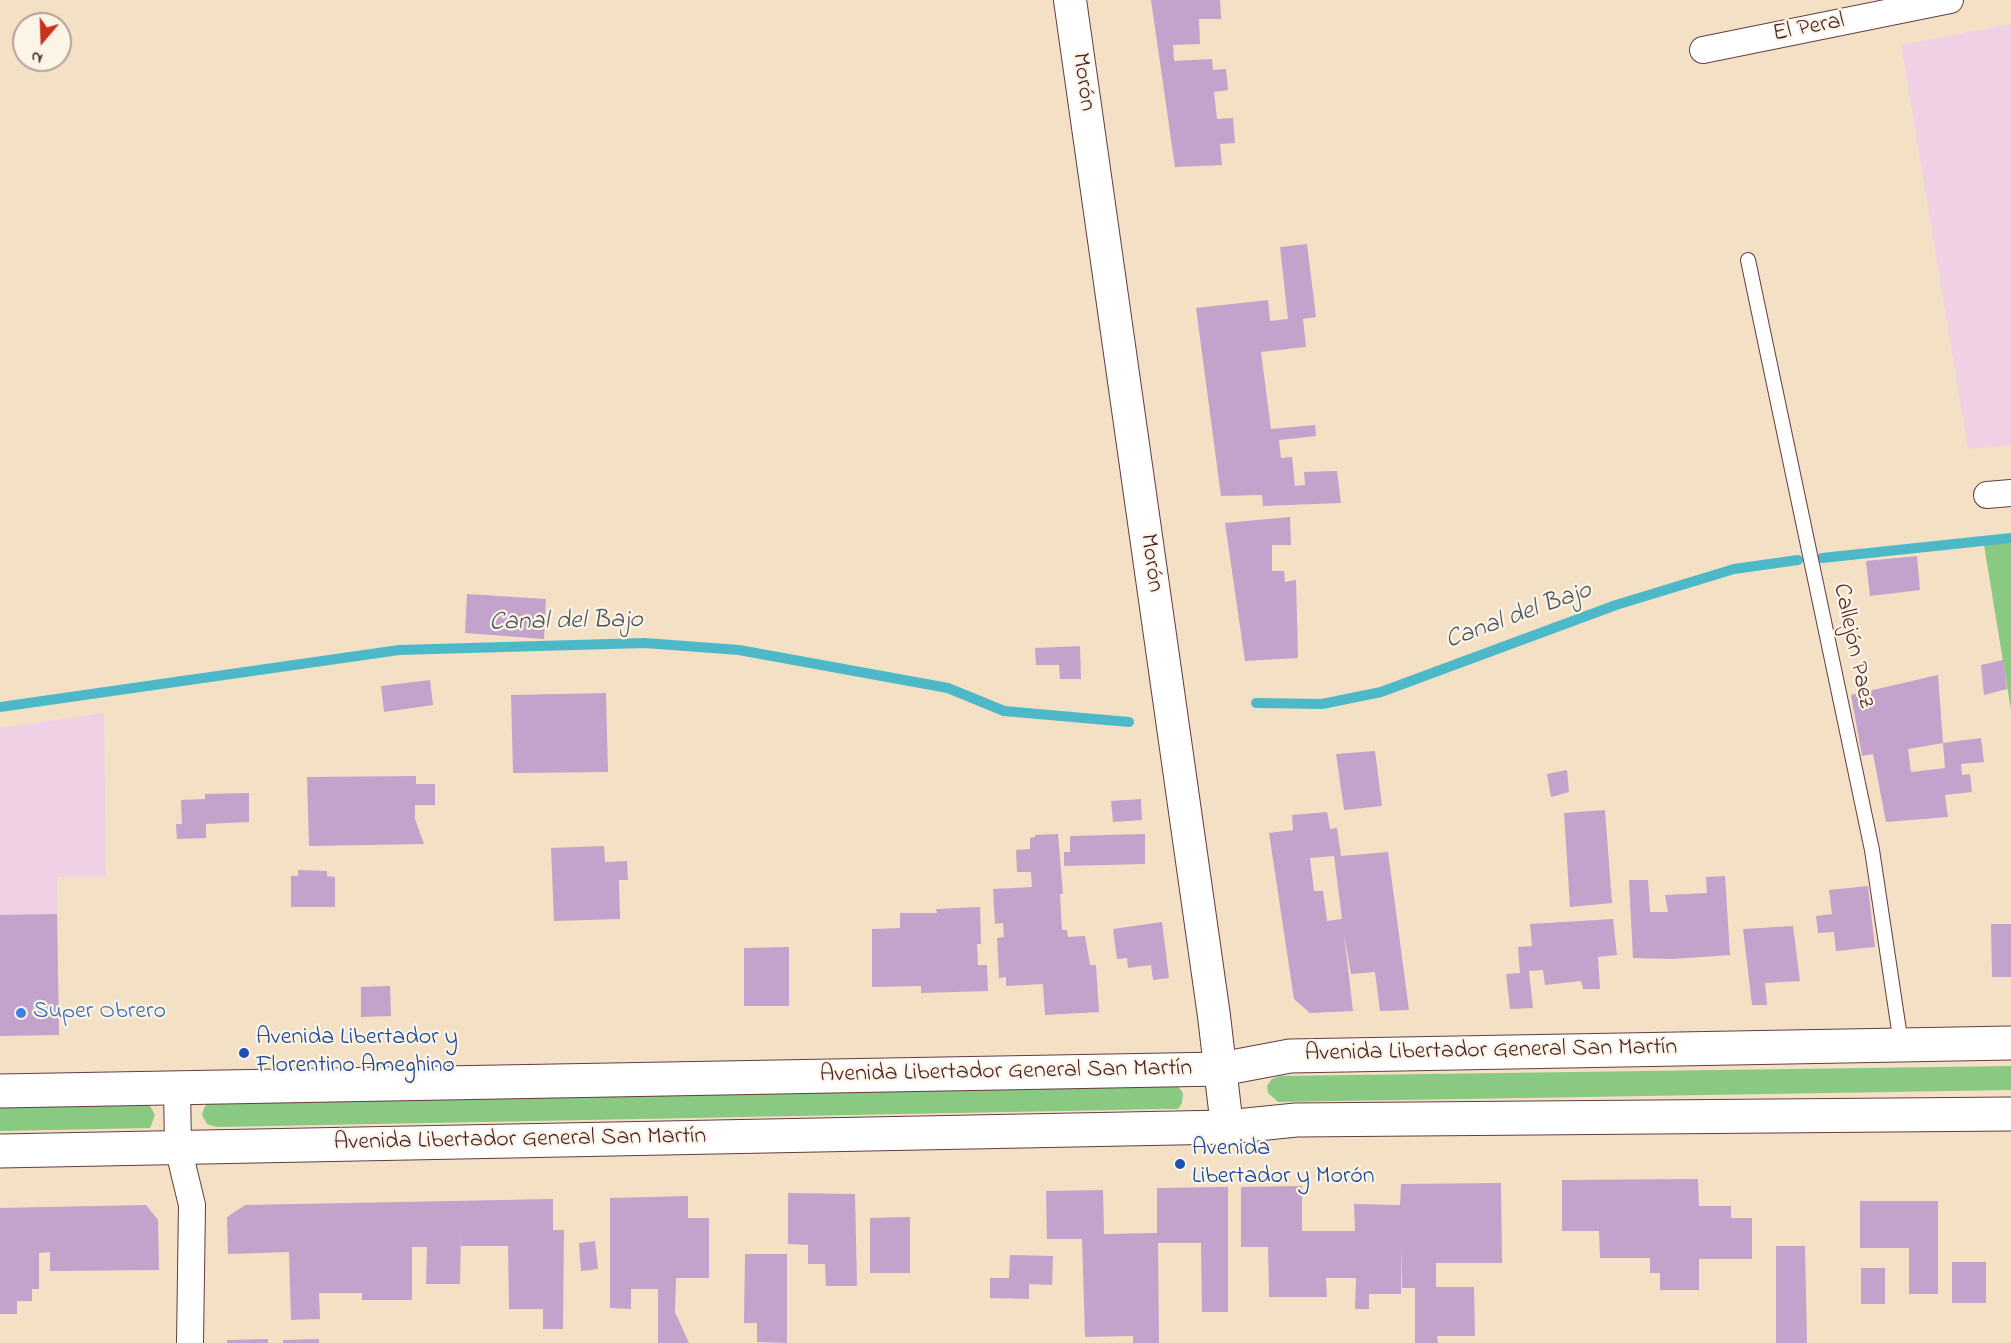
<!DOCTYPE html>
<html>
<head>
<meta charset="utf-8">
<style>
  body { margin:0 }
  #map { position:relative; width:2011px; height:1343px; overflow:hidden; background:#f4e1c5; font-family:"Indie Flower",sans-serif }
  canvas { display:block }
  .north { position:absolute; left:12px; top:12px; width:60px; height:60px; box-sizing:border-box; background:#fcf5e5; border:2px solid #b59f9b; border-radius:50%; rotate:199deg; font-size:16px; font-weight:700; line-height:24px; text-align:center; color:#4a1f2b }
  .north::after { content:''; display:block; margin:auto; width:21px; height:27px; background:#c8321e; clip-path:polygon(50% 0,100% 100%,50% 72%,0 100%) }
</style>
</head>
<body>
<div id="map">
<canvas width="2011" height="1343"></canvas>
<div class="north">N</div>
</div>
<script>
const ctx = document.querySelector('canvas').getContext('2d');
ctx.lineJoin = 'round';
function paint(path, color) {
  ctx.fillStyle = color;
  ctx.fill(path, 'evenodd');
}
function poly(rows) {
  const path = new Path2D();
  for (const r of rows) {
    path.moveTo(r[0], r[1]);
    for (let i = 2; i < r.length; i += 2) path.lineTo(r[i], r[i + 1]);
  }
  return path;
}
function trace(path, color, width, dash) {
  ctx.strokeStyle = color;
  ctx.lineWidth = width;
  ctx.lineCap = dash ? 'butt' : 'round';
  ctx.setLineDash(dash || []);
  ctx.stroke(path);
}
function write(font, color, halo, rows, align = 'center') {
  ctx.font = font + ' "Indie Flower",sans-serif';
  ctx.lineWidth = 4.5;
  ctx.setLineDash([]);
  ctx.textBaseline = 'middle';
  ctx.strokeStyle = halo;
  ctx.fillStyle = color;
  for (const [text, x, y, turn = 0] of rows) {
    ctx.save();
    ctx.translate(x, y);
    ctx.rotate((+turn || 0) * Math.PI / 180);
    ctx.textAlign = isNaN(turn) ? turn : align;
    if (halo) ctx.strokeText(text, 0, 0);
    ctx.fillText(text, 0, 0);
    ctx.restore();
  }
}
paint(poly([
  [2011,24,2011,445,1968,449,1901,45],
  [104,713,106,877,57,877,59,1035,0,1036,0,728]
]), '#f0d0e5');
paint(poly([
  [2011,542,2011,710,1984,545],
  [2011,1066,2011,1090,1278,1102,1268,1093,1267,1086,1272,1079,1280,1076],
  [1177,1085,1183,1093,1182,1103,1178,1109,1167,1109,217,1127,207,1124,202,1115,204,1108,209,1102],
  [149,1104,155,1115,150,1128,0,1131,0,1106]
]), '#8ac981');
trace(poly([
  [1822,558,2011,538],
  [1256,703,1322,704,1381,692,1616,605,1734,569,1798,560],
  [0,707,399,650,645,643,739,650,948,688,1004,711,1129,722]
]), '#4db9c8', 10);
paint(poly([
  [1151,0,1220,0,1221,19,1199,19,1200,44,1173,45,1174,61,1212,59,1213,70,1226,69,1228,90,1214,92,1217,119,1233,118,1235,143,1220,144,1222,165,1175,167],
  [1307,244,1316,317,1303,319,1306,347,1261,352,1271,429,1315,425,1316,436,1279,440,1281,458,1292,457,1295,486,1305,485,1304,472,1337,471,1341,503,1263,506,1262,495,1221,496,1196,308,1268,300,1270,321,1288,319,1280,247],
  [1290,517,1291,545,1272,545,1272,571,1284,571,1285,582,1296,580,1298,658,1245,661,1225,523],
  [1917,556,1920,590,1870,596,1866,561],
  [467,594,546,599,544,639,465,633],
  [1080,646,1081,679,1060,679,1059,665,1036,665,1035,648],
  [2003,660,2007,689,1984,695,1981,665],
  [1938,675,1943,743,1908,749,1911,772,1945,768,1943,743,1981,738,1984,762,1961,764,1962,775,1970,774,1972,792,1945,795,1948,817,1886,822,1873,754,1862,756,1851,695],
  [430,680,433,705,384,712,381,686],
  [606,693,608,772,513,773,511,695],
  [1375,751,1382,806,1344,810,1336,754],
  [1567,770,1569,792,1551,797,1547,774],
  [416,776,416,784,435,784,435,805,415,805,415,819,424,844,309,846,307,777],
  [249,793,249,822,206,824,206,838,177,839,176,824,182,824,181,800,205,799,205,794],
  [1141,799,1142,820,1113,822,1111,801],
  [1605,810,1612,903,1570,907,1564,813],
  [1327,812,1330,829,1337,828,1341,856,1388,852,1409,1010,1380,1011,1375,972,1351,974,1344,934,1353,1011,1310,1013,1294,999,1269,833,1293,830,1292,815],
  [1334,856,1342,919,1327,921,1323,891,1314,891,1310,858],
  [1058,834,1063,894,1060,894,1062,930,1067,930,1068,937,1085,936,1090,965,1096,965,1099,1012,1045,1015,1043,984,1006,986,1006,977,999,978,997,938,1004,937,1003,923,995,924,993,889,1032,887,1031,872,1017,872,1016,850,1030,849,1030,838,1035,837,1035,835],
  [1145,834,1145,864,1064,866,1064,852,1070,852,1070,836],
  [604,846,605,862,627,861,628,880,619,880,620,919,554,921,551,848],
  [298,870,327,871,327,876,335,877,335,907,291,907,291,876,298,876],
  [1725,876,1730,955,1673,959,1633,958,1629,880,1648,880,1650,912,1668,912,1665,895,1707,893,1706,877],
  [1868,886,1875,947,1836,951,1834,932,1818,933,1816,916,1832,914,1829,890],
  [980,907,981,944,977,944,978,965,987,965,988,991,921,993,921,986,872,987,872,929,900,928,900,913,937,913,936,909],
  [57,914,59,1035,0,1036,0,915],
  [1613,919,1617,955,1598,957,1600,989,1583,989,1581,981,1545,985,1543,970,1529,971,1533,1008,1510,1009,1506,974,1520,973,1518,947,1532,946,1530,924],
  [1162,922,1169,978,1153,980,1151,965,1128,968,1127,958,1117,959,1113,929],
  [1991,924,2011,924,2011,977,1992,977],
  [1793,926,1800,981,1765,983,1767,1005,1752,1005,1743,929],
  [789,947,789,1006,744,1006,744,948],
  [390,986,391,1016,361,1017,361,987],
  [1698,1179,1699,1206,1731,1206,1731,1218,1752,1218,1752,1259,1699,1259,1699,1290,1660,1290,1660,1273,1650,1273,1650,1258,1600,1258,1599,1231,1562,1231,1562,1180],
  [1501,1183,1502,1263,1436,1263,1436,1287,1474,1287,1475,1336,1437,1336,1438,1343,1415,1343,1415,1288,1402,1288,1401,1241,1401,1294,1369,1294,1369,1309,1355,1309,1356,1278,1326,1278,1327,1297,1269,1297,1268,1247,1241,1247,1241,1187,1302,1186,1302,1231,1355,1231,1354,1204,1400,1205,1401,1184],
  [1228,1187,1228,1312,1202,1312,1201,1243,1158,1243,1159,1343,1133,1343,1133,1336,1085,1337,1082,1239,1047,1239,1046,1191,1103,1190,1104,1234,1157,1233,1157,1188],
  [788,1193,855,1194,857,1286,826,1286,825,1264,808,1264,808,1245,788,1244],
  [688,1196,688,1218,709,1218,709,1278,676,1278,675,1312,689,1343,658,1343,658,1289,631,1289,631,1309,610,1308,610,1198],
  [553,1199,553,1230,564,1230,563,1329,543,1329,543,1309,509,1309,508,1246,461,1246,461,1232,460,1284,426,1284,427,1247,412,1247,412,1300,362,1300,362,1293,319,1293,320,1319,291,1320,289,1252,228,1254,227,1217,245,1205],
  [1860,1201,1938,1201,1938,1294,1909,1294,1909,1248,1860,1248],
  [146,1205,158,1220,159,1270,50,1271,50,1252,39,1253,39,1289,32,1289,32,1301,17,1301,17,1314,0,1314,0,1208],
  [910,1217,910,1273,870,1273,870,1218],
  [595,1241,598,1269,581,1271,579,1243],
  [1776,1246,1805,1246,1807,1343,1776,1343],
  [745,1254,787,1254,787,1343,757,1342,757,1323,744,1323],
  [1010,1255,1053,1256,1052,1285,1029,1284,1029,1299,990,1298,990,1278,1009,1278],
  [1952,1262,1986,1262,1986,1303,1952,1303],
  [1861,1268,1885,1268,1885,1304,1861,1304],
  [268,1339,268,1343,227,1343,227,1340],
  [319,1339,319,1343,283,1343,283,1340]
]), '#c3a2cc');
const service = poly([
  [1748,260,1872,850,1901,1044]
]);
const minor = poly([
  [1703,50,1950,0],
  [1987,495,2011,493],
  [177,1088,178,1147,192,1205,190,1343]
]);
const tertiary = poly([
  [1070,0,1214,1016,1227,1127]
]);
const primary = poly([
  [0,1091,1221,1069,1290,1056,2011,1043],
  [0,1151,1227,1127,1296,1120,2011,1114]
]);
trace(service, '#643c42', 16);
trace(minor, '#643c42', 28);
trace(tertiary, '#643c42', 34);
trace(primary, '#643c42', 35);
trace(service, '#fff', 14);
trace(minor, '#fff', 26);
trace(tertiary, '#fff', 32);
trace(primary, '#fff', 33);
for (const [x, y, r, color] of [
  [21,1013,6,"#3f7fe0"],
  [244,1053,6,"#1a4fb4"],
  [1180,1164,6,"#1a4fb4"]
]) {
  const dot = new Path2D();
  dot.arc(x, y, r, 0, 2 * Math.PI);
  ctx.fillStyle = color;
  ctx.fill(dot);
  trace(dot, '#fcf5e5', 2);
}
write('24px', '#4a1f2b', '#fcf5e5', [
  ["El Peral",1809,29,-11],
  ["Morón",1082,82,82],
  ["Morón",1150,563,82],
  ["Callejón Paez",1852,646,78],
  ["Avenida Libertador General San Martín",1491,1052,-1],
  ["Avenida Libertador General San Martín",1006,1073,-1],
  ["Avenida Libertador General San Martín",520,1141,-1]
]);
write('24px', '#366cbe', '#fcf5e5', [
  ["Super Obrero",33,1013]
], 'left');
write('24px', '#164399', '#fcf5e5', [
  ["Avenida Libertador y",256,1039],
  ["Florentino Ameghino",256,1067],
  ["Avenida",1192,1150],
  ["Libertador y Morón",1192,1178]
], 'left');
write('italic 26px', '#4b5562', '#fcf5e5', [
  ["Canal del Bajo",1519,617,-20],
  ["Canal del Bajo",566,623,-1]
]);
</script>
</body>
</html>
